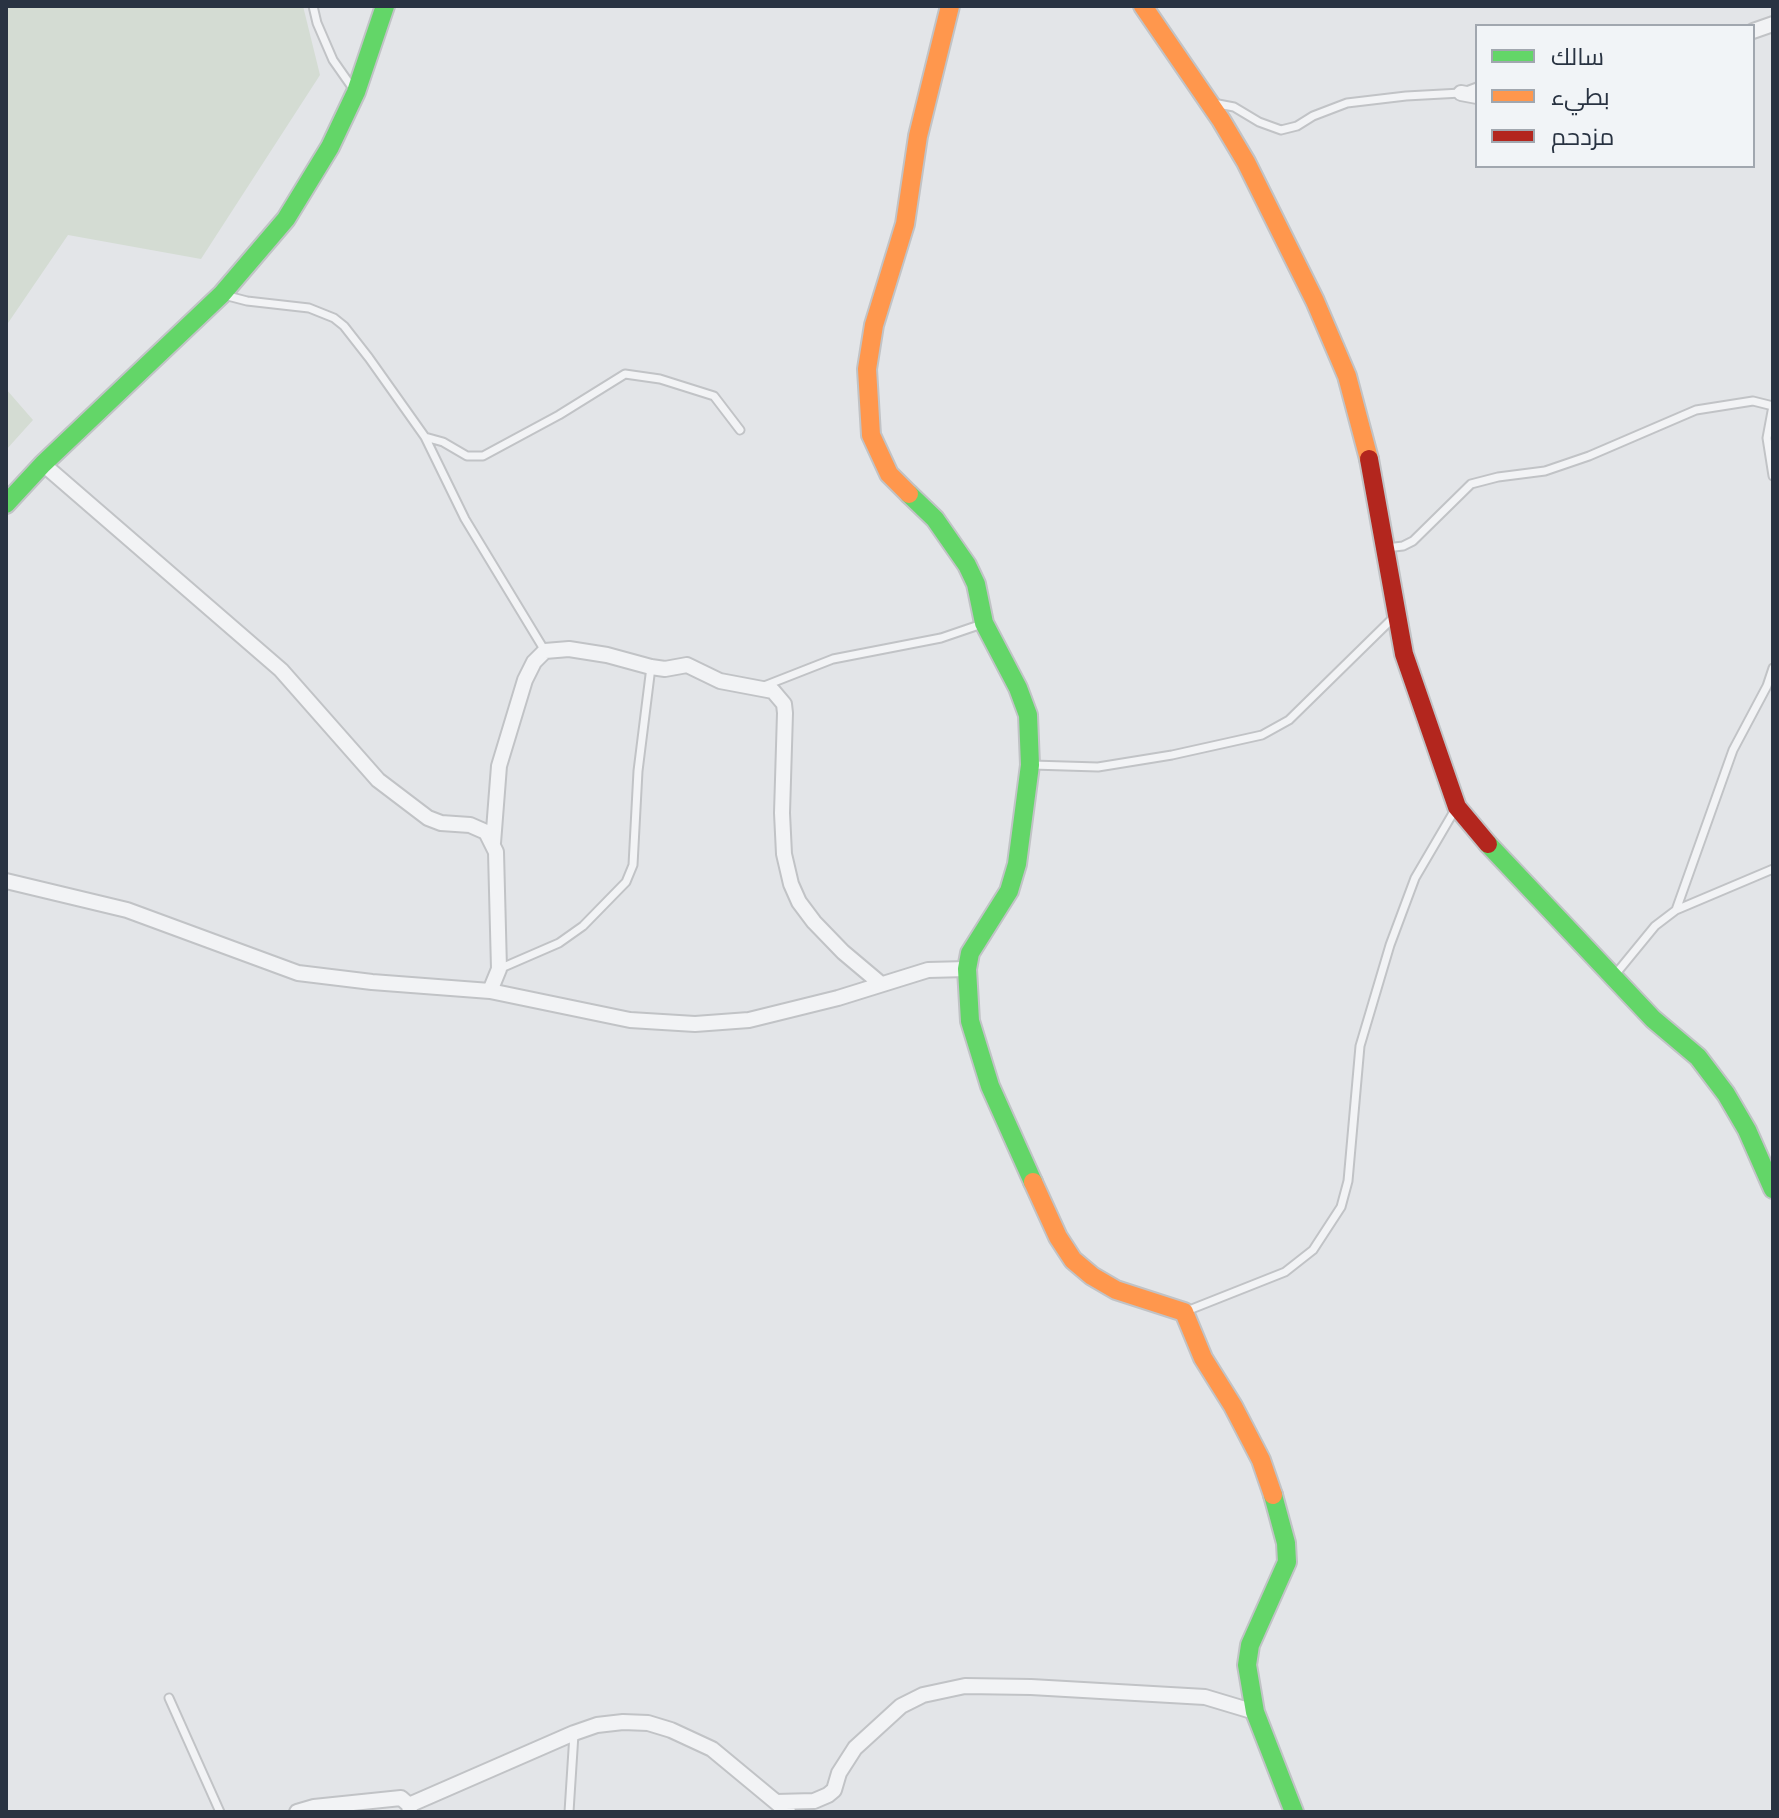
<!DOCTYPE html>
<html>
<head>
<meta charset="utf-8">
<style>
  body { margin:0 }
  #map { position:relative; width:1779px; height:1818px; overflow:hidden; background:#e3e5e8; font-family:"Archivo Narrow",Cairo,sans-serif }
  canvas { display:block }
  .frame { position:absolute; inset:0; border:8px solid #293342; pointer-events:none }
  .legend { position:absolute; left:1475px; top:24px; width:280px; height:144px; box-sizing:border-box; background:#f1f4f7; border:2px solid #a1a7af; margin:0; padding:10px 14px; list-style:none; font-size:24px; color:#293342 }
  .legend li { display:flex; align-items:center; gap:16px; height:40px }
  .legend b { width:40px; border:2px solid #a1a7af }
</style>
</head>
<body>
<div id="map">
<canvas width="1779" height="1818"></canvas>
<div class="frame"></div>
<ul class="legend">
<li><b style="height:10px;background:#63d668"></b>سالك</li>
<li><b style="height:10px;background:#ff974d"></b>بطيء</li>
<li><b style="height:10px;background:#b3261e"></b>مزدحم</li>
</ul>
</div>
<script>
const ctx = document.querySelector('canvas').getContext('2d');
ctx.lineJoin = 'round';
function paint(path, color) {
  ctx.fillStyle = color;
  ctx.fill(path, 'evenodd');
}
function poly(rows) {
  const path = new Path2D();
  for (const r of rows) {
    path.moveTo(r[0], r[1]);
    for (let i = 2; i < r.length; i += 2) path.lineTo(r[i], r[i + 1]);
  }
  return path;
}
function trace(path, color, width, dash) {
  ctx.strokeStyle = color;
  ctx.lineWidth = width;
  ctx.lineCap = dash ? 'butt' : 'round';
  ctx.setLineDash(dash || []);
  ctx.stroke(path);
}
paint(poly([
  [6,6,303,6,320,75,201,259,68,235,6,326],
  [6,389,33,420,6,450]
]), '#d4dcd3');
const lane = poly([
  [313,6,317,23,333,60,354,90],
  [1213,103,1234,107,1259,122,1281,130,1297,126,1313,116,1347,103,1406,96,1461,93,1477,87],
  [224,295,247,301,309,308,334,318,344,326,369,358,425,437,443,442,467,456,483,456,559,415,625,374,660,379,714,396,740,430],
  [1773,406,1767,438,1773,476],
  [425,437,465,519,545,651],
  [1386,548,1403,546,1413,541,1471,484,1498,477,1545,471,1589,456,1696,410,1753,401,1773,406],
  [764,686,833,659,941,638,982,624],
  [1032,765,1098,767,1172,755,1262,735,1289,720,1392,619],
  [1676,910,1733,750,1767,686,1773,668],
  [499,969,559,943,583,926,626,882,633,865,638,771,651,667],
  [1614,976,1655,926,1676,910,1773,869],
  [1184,1312,1285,1272,1313,1250,1341,1207,1348,1181,1360,1046,1390,945,1415,878,1456,808],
  [169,1698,220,1812],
  [569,1812,574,1734]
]);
const street = poly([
  [1753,31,1773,24],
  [1461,93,1477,96],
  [43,464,281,670,378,780,428,818,441,823,470,825,486,832,496,852,499,969,490,991],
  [493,843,499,766,525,680,534,662,545,651,569,649,607,655,651,667,665,669,687,665,720,681,773,691,784,704,785,713,782,813,784,854,791,884,799,902,814,922,843,952,881,984],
  [6,881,127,910,298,973,372,982,490,991,630,1020,695,1024,749,1020,838,998,928,970,967,969],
  [776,1802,814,1801,828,1795,834,1790,839,1773,855,1748,901,1706,923,1695,965,1686,1031,1687,1205,1697,1255,1712],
  [409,1805,574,1733,597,1725,623,1722,648,1723,671,1730,712,1749,788,1812],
  [297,1812,314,1807,401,1798,409,1805,410,1812]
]);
const fast = poly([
  [909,494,935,519,967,565,976,584,984,623,1018,688,1028,715,1030,765,1017,864,1009,891,970,953,967,969,970,1021,990,1086,1033,1182],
  [6,504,43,464,222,294,286,219,330,147,356,92,385,6],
  [1488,844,1653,1019,1698,1057,1726,1094,1747,1130,1773,1189],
  [1273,1495,1286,1543,1287,1562,1250,1645,1247,1665,1255,1712,1294,1812]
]);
const slow = poly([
  [1143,6,1221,120,1246,162,1315,301,1347,376,1369,459],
  [909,494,889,474,871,435,867,369,874,325,905,224,918,136,950,6],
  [1033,1182,1058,1237,1073,1260,1092,1276,1116,1290,1184,1312,1203,1358,1233,1406,1261,1460,1273,1495]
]);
const jam = poly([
  [1369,459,1404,654,1457,807,1488,844]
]);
trace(lane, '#c1c3c6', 11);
trace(street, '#c1c3c6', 18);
trace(fast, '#c1c3c6', 22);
trace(slow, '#c1c3c6', 22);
trace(jam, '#c1c3c6', 22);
trace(lane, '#f2f3f5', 7);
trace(street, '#f2f3f5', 14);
trace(fast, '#63d668', 18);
trace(slow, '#ff974d', 18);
trace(jam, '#b3261e', 18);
</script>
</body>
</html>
